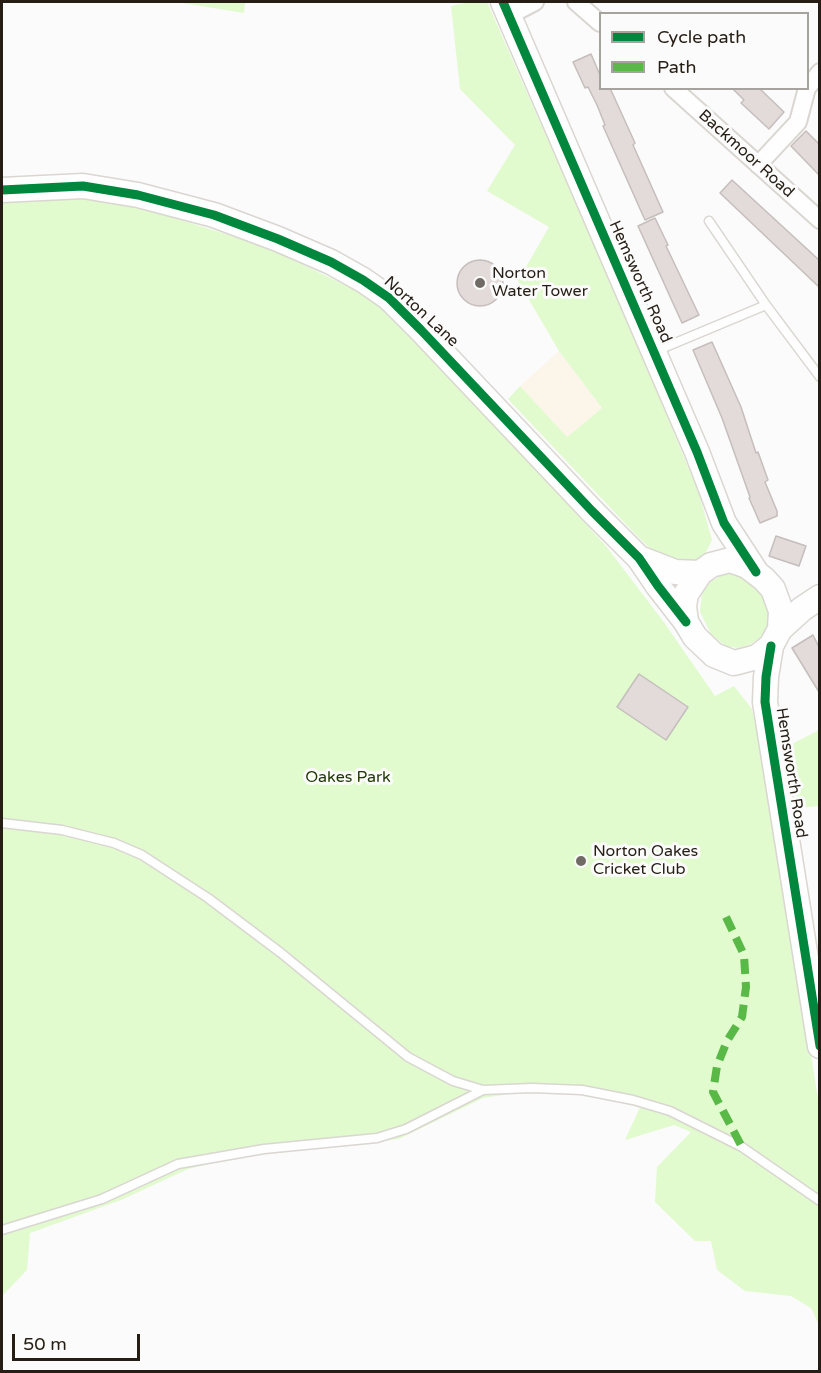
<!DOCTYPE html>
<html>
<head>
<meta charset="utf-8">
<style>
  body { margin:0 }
  #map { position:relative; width:821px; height:1373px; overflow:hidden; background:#fbfbfb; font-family:"Varela Round",sans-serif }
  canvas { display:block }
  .frame { position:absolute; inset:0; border:3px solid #261e14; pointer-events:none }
  .legend { position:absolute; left:599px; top:12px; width:210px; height:78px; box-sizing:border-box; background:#fbfbfb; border:2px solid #a6a39f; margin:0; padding:8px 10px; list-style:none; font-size:18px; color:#261e14 }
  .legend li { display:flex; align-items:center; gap:12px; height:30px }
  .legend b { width:30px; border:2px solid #a6a39f }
  .scale { position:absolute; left:12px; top:1334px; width:128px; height:27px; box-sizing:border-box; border:3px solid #261e14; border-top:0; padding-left:8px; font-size:18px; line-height:21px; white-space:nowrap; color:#261e14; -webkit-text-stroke:4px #fbfbfb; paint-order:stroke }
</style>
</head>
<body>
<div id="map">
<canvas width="821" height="1373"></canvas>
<div class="frame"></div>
<ul class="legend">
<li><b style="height:8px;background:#00873e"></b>Cycle path</li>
<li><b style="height:8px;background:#58b947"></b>Path</li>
</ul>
<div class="scale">50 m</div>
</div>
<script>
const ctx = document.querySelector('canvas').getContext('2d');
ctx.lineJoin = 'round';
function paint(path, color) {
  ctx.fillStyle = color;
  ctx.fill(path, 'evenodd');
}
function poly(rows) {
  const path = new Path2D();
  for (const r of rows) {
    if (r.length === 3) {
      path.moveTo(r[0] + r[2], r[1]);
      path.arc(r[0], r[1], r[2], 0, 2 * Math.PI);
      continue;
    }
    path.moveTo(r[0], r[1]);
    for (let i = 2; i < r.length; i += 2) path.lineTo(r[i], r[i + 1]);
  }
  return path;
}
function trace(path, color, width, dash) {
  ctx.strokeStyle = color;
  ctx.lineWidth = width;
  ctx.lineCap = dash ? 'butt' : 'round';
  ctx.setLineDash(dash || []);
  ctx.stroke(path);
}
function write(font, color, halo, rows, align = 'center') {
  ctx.font = font + ' "Varela Round",sans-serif';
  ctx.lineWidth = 6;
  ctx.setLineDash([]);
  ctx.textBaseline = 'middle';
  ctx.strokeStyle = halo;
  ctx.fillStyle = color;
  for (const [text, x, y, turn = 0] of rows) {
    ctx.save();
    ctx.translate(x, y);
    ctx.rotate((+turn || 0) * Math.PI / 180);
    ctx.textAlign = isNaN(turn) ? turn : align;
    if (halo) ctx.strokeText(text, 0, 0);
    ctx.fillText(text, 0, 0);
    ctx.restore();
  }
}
paint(poly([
  [559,351,602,408,567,437,520,386]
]), '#fcf5ea');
paint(poly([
  [176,2,245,2,244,13],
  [470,2,487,2,636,340,699,494,712,540,705,554,688,567,665,562,637,536,508,399,520,386,567,437,602,408,559,351,518,281,549,227,487,191,515,145,460,89,451,6],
  [60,198,120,201,267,247,367,296,412,336,606,546,663,621,715,696,734,686,752,709,773,810,819,1106,819,1325,811,1308,791,1296,745,1291,717,1270,711,1241,695,1241,655,1202,657,1167,691,1132,674,1125,625,1140,640,1107,592,1096,523,1092,483,1098,399,1139,241,1157,188,1169,121,1200,30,1233,27,1270,2,1296,2,201],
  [731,572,741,574,760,591,769,613,768,624,760,638,749,645,738,648,726,646,711,634,700,612,702,591,712,581,724,574],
  [819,730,819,806,797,808,790,745]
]), '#e1face');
const building = poly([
  [591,54,600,75,600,88,610,88,635,143,633,145,663,212,645,220,603,126,605,125,597,105,588,87,585,88,573,62,591,54],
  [732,88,759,88,784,112,769,129,741,103,744,100,732,88],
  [806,131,819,144,819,175,791,146,806,131],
  [732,180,819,260,819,287,720,193,732,180],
  [655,218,668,245,666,246,699,315,682,323,638,226,655,218],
  [480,283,23],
  [712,342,741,407,756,453,758,452,768,480,765,482,777,511,777,516,760,523,749,498,750,497,722,418,693,350,712,342],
  [776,536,806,546,799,566,769,556,776,536],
  [813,635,819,647,819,692,792,648,813,635],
  [639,674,688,707,666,740,617,707,639,674]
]);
paint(building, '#e2dbd9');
trace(building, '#c5bebc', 1.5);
const lane = poly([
  [709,221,766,305,820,377],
  [656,351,766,305],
  [2,823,62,830,114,843,142,855,208,898,281,953,408,1057,453,1081,483,1090,532,1088,582,1090,633,1100,670,1111,742,1147,820,1201],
  [2,1230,102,1199,178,1164,264,1149,377,1138,406,1129,483,1090]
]);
const street = poly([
  [576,2,600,23],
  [508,16,535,2],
  [808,87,820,72],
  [673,88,820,220],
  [758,165,798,122,807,88]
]);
const secondary = poly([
  [503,2,697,452,724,523,756,572],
  [2,190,83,186,138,195,214,215,278,239,331,262,363,280,389,298,421,330,592,511,639,558,658,586,686,622],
  [639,558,675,572,700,573],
  [730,560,747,566,764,579,773,589,781,611,780,629,771,646,757,657,734,663,714,655,695,637,686,622,684,606,686,594,700,573,711,565,730,560],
  [780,629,802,609,820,597],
  [771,646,766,677,765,702,820,1046]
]);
trace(lane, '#dad6d1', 11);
trace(street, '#dad6d1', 20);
trace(secondary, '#dad6d1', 27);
trace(lane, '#fefefe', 8);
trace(street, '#fefefe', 16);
trace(secondary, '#fefefe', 24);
trace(poly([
  [726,917,744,955,746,987,742,1017,727,1041,717,1066,713,1092,742,1147]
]), '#58b947', 8, [15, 8]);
trace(poly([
  [503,2,697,452,724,523,756,572],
  [2,190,83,186,138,195,214,215,278,239,331,262,363,280,389,298,421,330,592,511,639,558,658,586,686,622],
  [771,646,766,677,765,702,820,1046]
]), '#00873e', 9);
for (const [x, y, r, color] of [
  [480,283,6,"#716b65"],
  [581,861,6,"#716b65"]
]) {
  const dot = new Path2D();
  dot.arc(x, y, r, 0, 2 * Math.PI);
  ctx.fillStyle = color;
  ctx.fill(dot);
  trace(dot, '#fbfbfb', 2);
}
write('16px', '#261e14', '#fbfbfb', [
  ["Backmoor Road",746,154,42],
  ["Hemsworth Road",640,282,66],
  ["Norton Lane",421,312,43],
  ["Hemsworth Road",791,773,81]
]);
write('16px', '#261e14', '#fbfbfb', [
  ["Norton",492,274],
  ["Water Tower",492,292],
  ["Norton Oakes",593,852],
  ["Cricket Club",593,870]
], 'left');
write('16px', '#1d3700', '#fbfbfb', [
  ["Oakes Park",348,778]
]);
</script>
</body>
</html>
